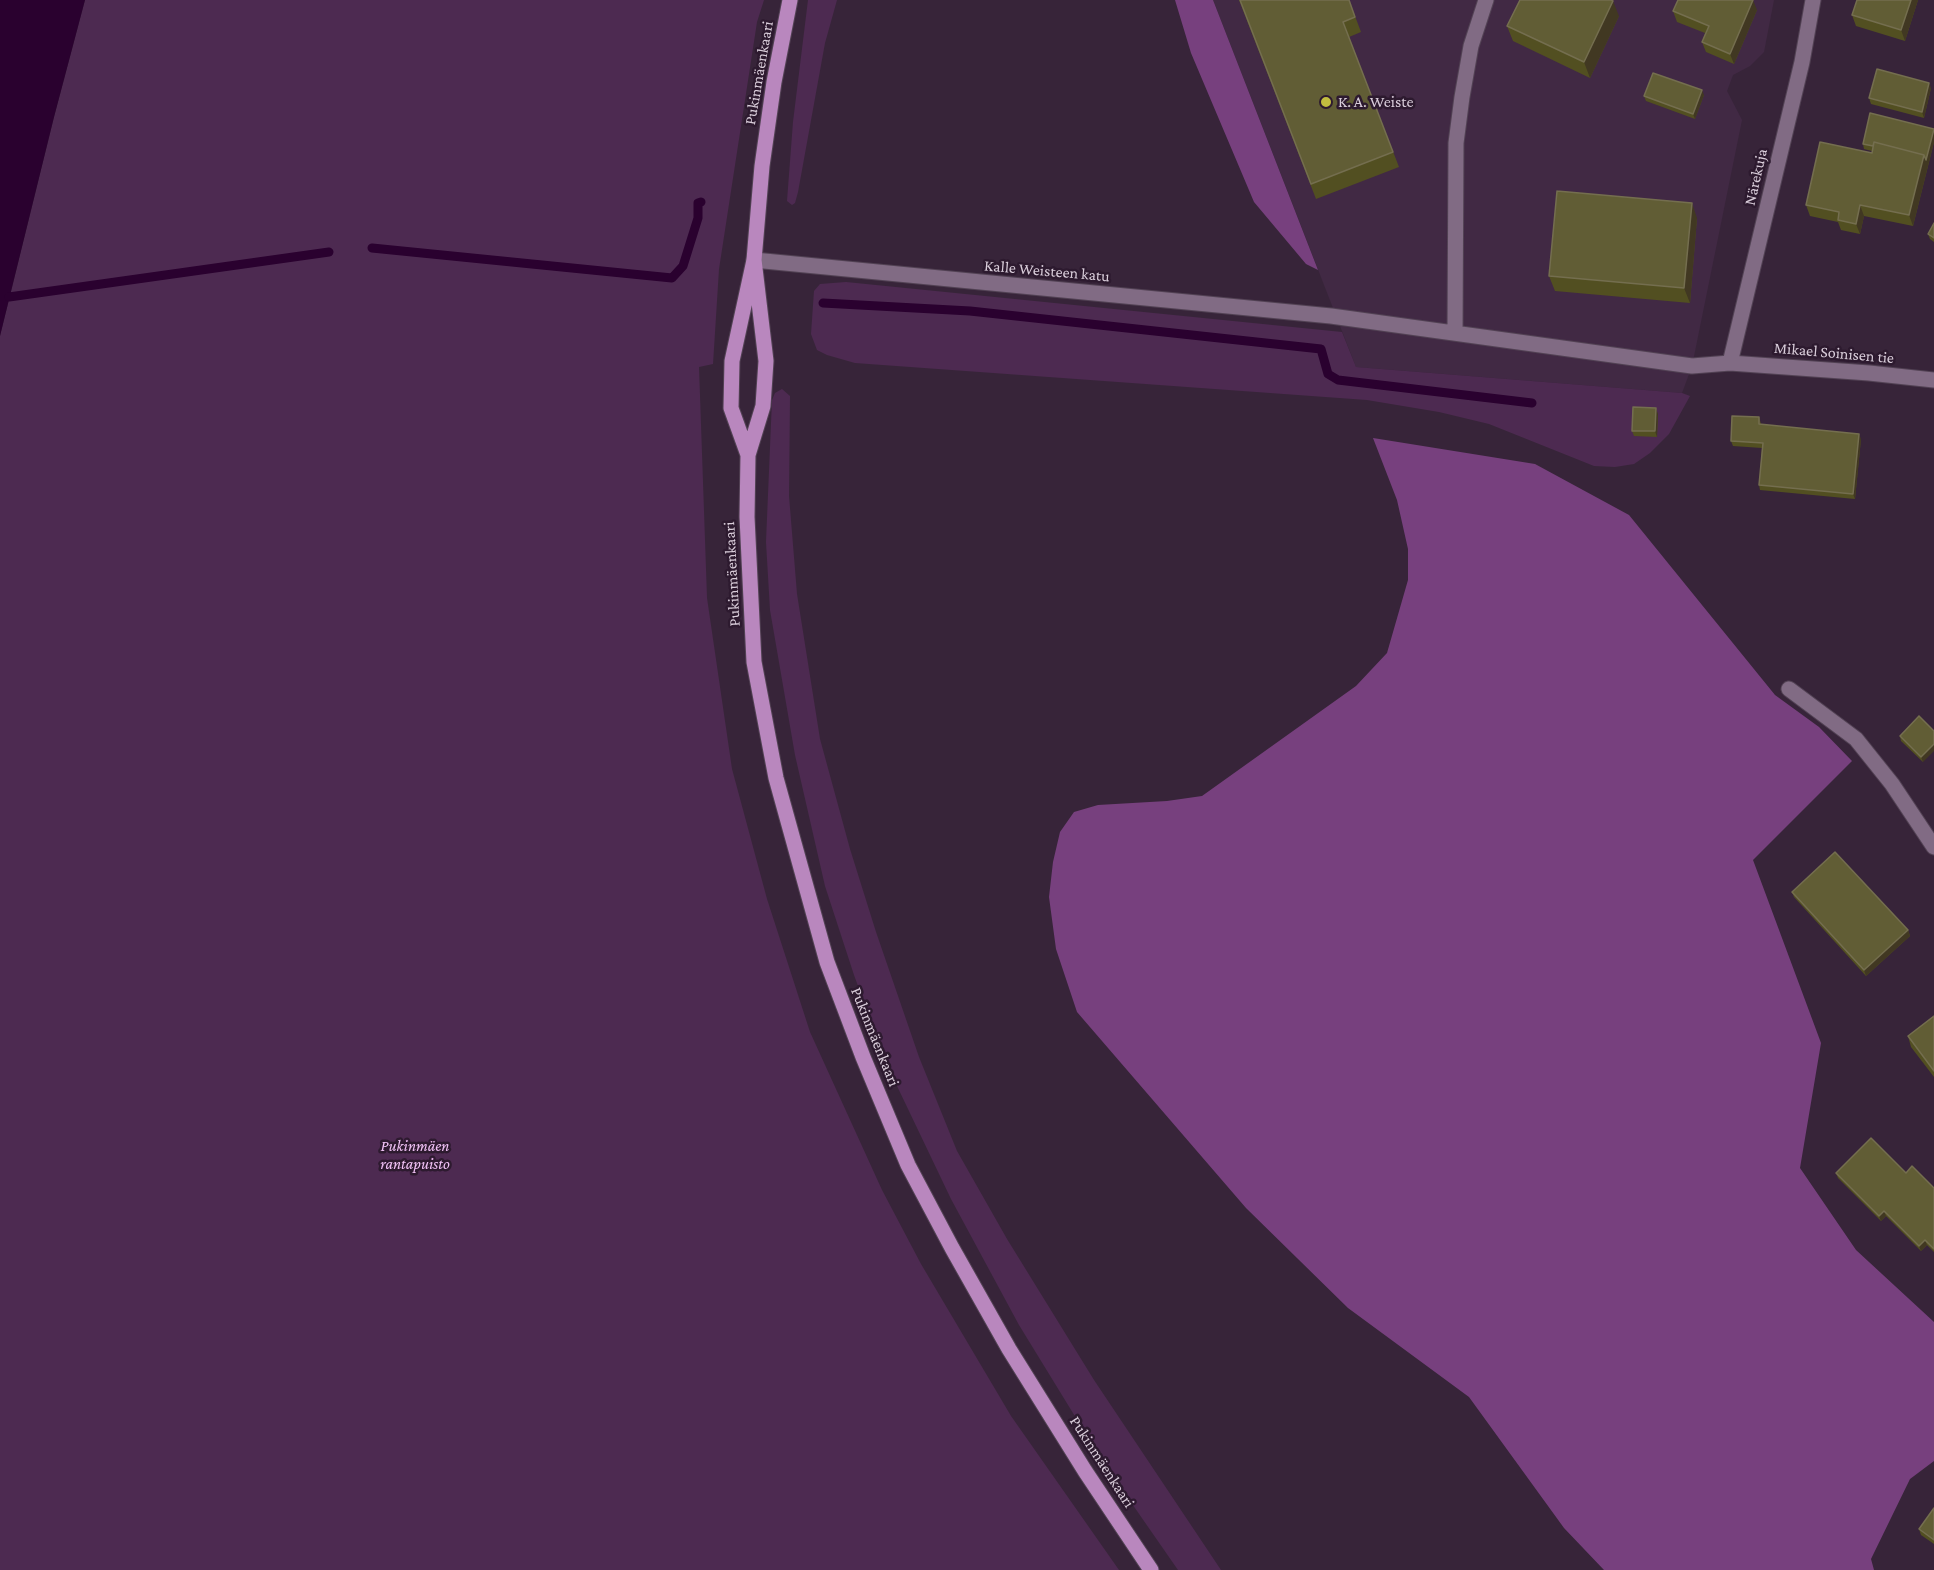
<!DOCTYPE html>
<html>
<head>
<meta charset="utf-8">
<style>
  body { margin:0 }
  canvas { display:block; background:#372439 }
</style>
</head>
<body>
<canvas width="1934" height="1570"></canvas>
<script>
const ctx = document.querySelector('canvas').getContext('2d');
ctx.lineJoin = 'round';
function paint(path, color) {
  ctx.fillStyle = color;
  ctx.fill(path, 'evenodd');
}
function poly(rows) {
  const path = new Path2D();
  for (const r of rows) {
    path.moveTo(r[0], r[1]);
    for (let i = 2; i < r.length; i += 2) path.lineTo(r[i], r[i + 1]);
  }
  return path;
}
function trace(path, color, width, dash) {
  ctx.strokeStyle = color;
  ctx.lineWidth = width;
  ctx.lineCap = dash ? 'butt' : 'round';
  ctx.setLineDash(dash || []);
  ctx.stroke(path);
}
function write(font, color, halo, rows, align = 'center') {
  ctx.font = font + ' "Crimson Pro",serif';
  ctx.lineWidth = 5;
  ctx.setLineDash([]);
  ctx.textBaseline = 'middle';
  ctx.strokeStyle = halo;
  ctx.fillStyle = color;
  for (const [text, x, y, turn = 0] of rows) {
    ctx.save();
    ctx.translate(x, y);
    ctx.rotate((+turn || 0) * Math.PI / 180);
    ctx.textAlign = isNaN(turn) ? turn : align;
    if (halo) ctx.strokeText(text, 0, 0);
    ctx.fillText(text, 0, 0);
    ctx.restore();
  }
}
paint(poly([
  [1213,0,1774,0,1764,52,1750,66,1733,75,1727,91,1742,120,1692,366,1682,393,1356,367]
]), '#412944');
paint(poly([
  [85,0,764,0,757,22,719,269,713,364,699,367,707,598,732,769,767,899,810,1032,882,1190,921,1264,1011,1416,1119,1570,0,1570,0,336,54,117],
  [808,0,837,0,825,43,798,192,795,203,792,205,787,201,793,122],
  [846,282,1342,332,1356,367,1682,393,1690,396,1669,434,1650,453,1634,464,1615,467,1594,466,1489,424,1439,412,1367,400,855,363,827,355,817,350,811,334,814,291,820,284],
  [782,389,790,396,789,496,797,594,820,739,850,849,876,932,919,1057,957,1151,1007,1239,1094,1380,1221,1570,1178,1570,1103,1462,1019,1325,951,1199,887,1065,854,975,825,886,795,755,770,610,766,542,772,400,775,393]
]), '#4d2a51');
paint(poly([
  [1175,0,1213,0,1318,270,1306,264,1254,202,1191,53],
  [1373,438,1535,464,1629,515,1775,695,1819,727,1852,761,1753,860,1821,1043,1800,1168,1856,1250,1934,1322,1934,1461,1910,1479,1871,1559,1874,1570,1604,1570,1564,1528,1469,1397,1348,1308,1246,1208,1077,1012,1056,949,1049,897,1053,862,1060,832,1074,812,1098,805,1167,801,1202,796,1356,686,1387,653,1408,580,1408,549,1397,500]
]), '#77407e');
paint(poly([
  [0,0,85,0,54,117,0,336]
]), '#2a012f');
trace(poly([
  [372,248,672,278,683,266,698,218,698,203,701,202],
  [9,297,329,252],
  [823,303,970,311,1321,349,1328,374,1338,380,1532,403]
]), '#2a012f', 9);
const minor = poly([
  [754,260,1331,316,1692,366,1730,363,1869,373,1934,380],
  [1455,333,1456,143,1462,97,1471,46,1486,0],
  [1730,363,1802,62,1813,0],
  [1789,689,1856,739,1892,784,1934,847]
]);
const major = poly([
  [754,260,766,361,763,406,748,455,747,517,754,662,776,778,827,962,863,1057,908,1165,952,1248,1009,1349,1085,1471,1151,1570],
  [748,455,731,408,732,361,754,260,762,166,774,82,790,0]
]);
trace(minor, '#524254', 17);
trace(major, '#524254', 17);
trace(minor, '#816b84', 15);
trace(major, '#b987be', 15);
paint(poly([
  [1239,0,1349,0,1361,32,1349,37,1399,167,1316,199],
  [1918,0,1905,41,1856,26,1852,15],
  [1757,10,1734,64,1706,52,1702,42,1705,33,1677,22,1673,11],
  [1619,16,1590,78,1513,41,1507,26],
  [1931,88,1924,118,1871,104,1869,98],
  [1704,95,1695,119,1646,101,1644,96],
  [1934,142,1913,226,1864,216,1860,234,1841,230,1838,222,1810,216,1806,205,1872,153,1872,151,1864,149,1863,144],
  [1697,218,1690,303,1555,291,1549,276],
  [1934,223,1934,242,1930,239,1928,234],
  [1658,414,1657,437,1634,436,1632,431],
  [1759,417,1761,424,1861,439,1855,499,1760,490,1759,485,1762,448,1733,446,1731,441],
  [1919,716,1923,762,1901,741,1900,736],
  [1792,892,1908,930,1910,936,1866,976,1794,897],
  [1934,1016,1934,1077,1911,1047,1908,1036],
  [1836,1173,1906,1173,1934,1188,1934,1252,1927,1245,1921,1251,1886,1216,1881,1221,1838,1178],
  [1934,1508,1934,1544,1921,1535,1919,1529]
]), '#524f21');
paint(poly([
  [1753,0,1757,10,1734,64,1730,54],
  [1911,0,1918,0,1905,41,1901,30],
  [1613,1,1619,16,1590,78,1584,62],
  [1929,83,1931,88,1924,118,1922,112],
  [1702,90,1704,95,1695,119,1693,114],
  [1934,129,1934,142,1913,226,1909,215,1924,155],
  [1692,203,1697,218,1690,303,1684,288],
  [1860,205,1864,216,1860,234,1856,224],
  [1656,408,1658,414,1657,437,1655,431],
  [1859,434,1861,439,1855,499,1853,494],
  [1934,744,1934,751,1923,762,1921,757],
  [1908,930,1910,936,1866,976,1864,970],
  [1884,1211,1886,1216,1881,1221,1879,1216],
  [1925,1240,1927,1245,1921,1251,1919,1246]
]), '#413822');
const building = poly([
  [1240,0,1349,0,1355,17,1343,22,1393,152,1311,184,1240,0],
  [1520,0,1611,0,1613,1,1584,62,1507,26,1520,0],
  [1678,0,1753,0,1730,54,1702,42,1709,26,1673,11,1678,0],
  [1857,0,1911,0,1901,30,1852,15,1857,0],
  [1877,69,1929,83,1922,112,1869,98,1877,69],
  [1653,73,1702,90,1693,114,1644,96,1653,73],
  [1870,113,1934,129,1926,160,1924,155,1874,142,1873,146,1863,144,1870,113],
  [1820,142,1872,153,1874,142,1924,155,1909,215,1860,205,1856,224,1838,220,1839,212,1806,205,1820,142],
  [1557,191,1692,203,1684,288,1549,276,1557,191],
  [1934,223,1934,238,1928,234,1934,223],
  [1633,407,1656,408,1655,431,1632,431,1633,407],
  [1732,416,1759,417,1759,424,1859,434,1853,494,1759,485,1763,443,1731,441,1732,416],
  [1919,716,1934,731,1934,744,1921,757,1900,736,1919,716],
  [1835,852,1908,930,1864,970,1792,892,1835,852],
  [1934,1016,1934,1071,1908,1036,1934,1016],
  [1871,1138,1906,1173,1912,1166,1934,1188,1934,1249,1925,1240,1919,1246,1884,1211,1879,1216,1836,1173,1871,1138],
  [1934,1508,1934,1540,1919,1529,1934,1508]
]);
paint(building, '#615d35');
trace(building, '#746e4f', 1.5);
for (const [x, y, r, color] of [
  [1326,102,6,"#c2bd3f"]
]) {
  const dot = new Path2D();
  dot.arc(x, y, r, 0, 2 * Math.PI);
  ctx.fillStyle = color;
  ctx.fill(dot);
  trace(dot, '#2d1a2f', 2);
}
write('16px', '#d9cdda', '#2d1a2f', [
  ["Pukinmäenkaari",759,73,-80],
  ["Närekuja",1756,177,-77],
  ["Kalle Weisteen katu",1047,271,5],
  ["Mikael Soinisen tie",1834,353,5],
  ["Pukinmäenkaari",732,574,-93],
  ["Pukinmäenkaari",875,1037,68],
  ["Pukinmäenkaari",1102,1462,57]
]);
write('16px', '#d9cdda', '#2d1a2f', [
  ["K. A. Weiste",1338,102]
], 'left');
write('italic 16px', '#f1c2f6', '#2d1a2f', [
  ["Pukinmäen",415,1146],
  ["rantapuisto",415,1164]
]);
</script>
</body>
</html>
